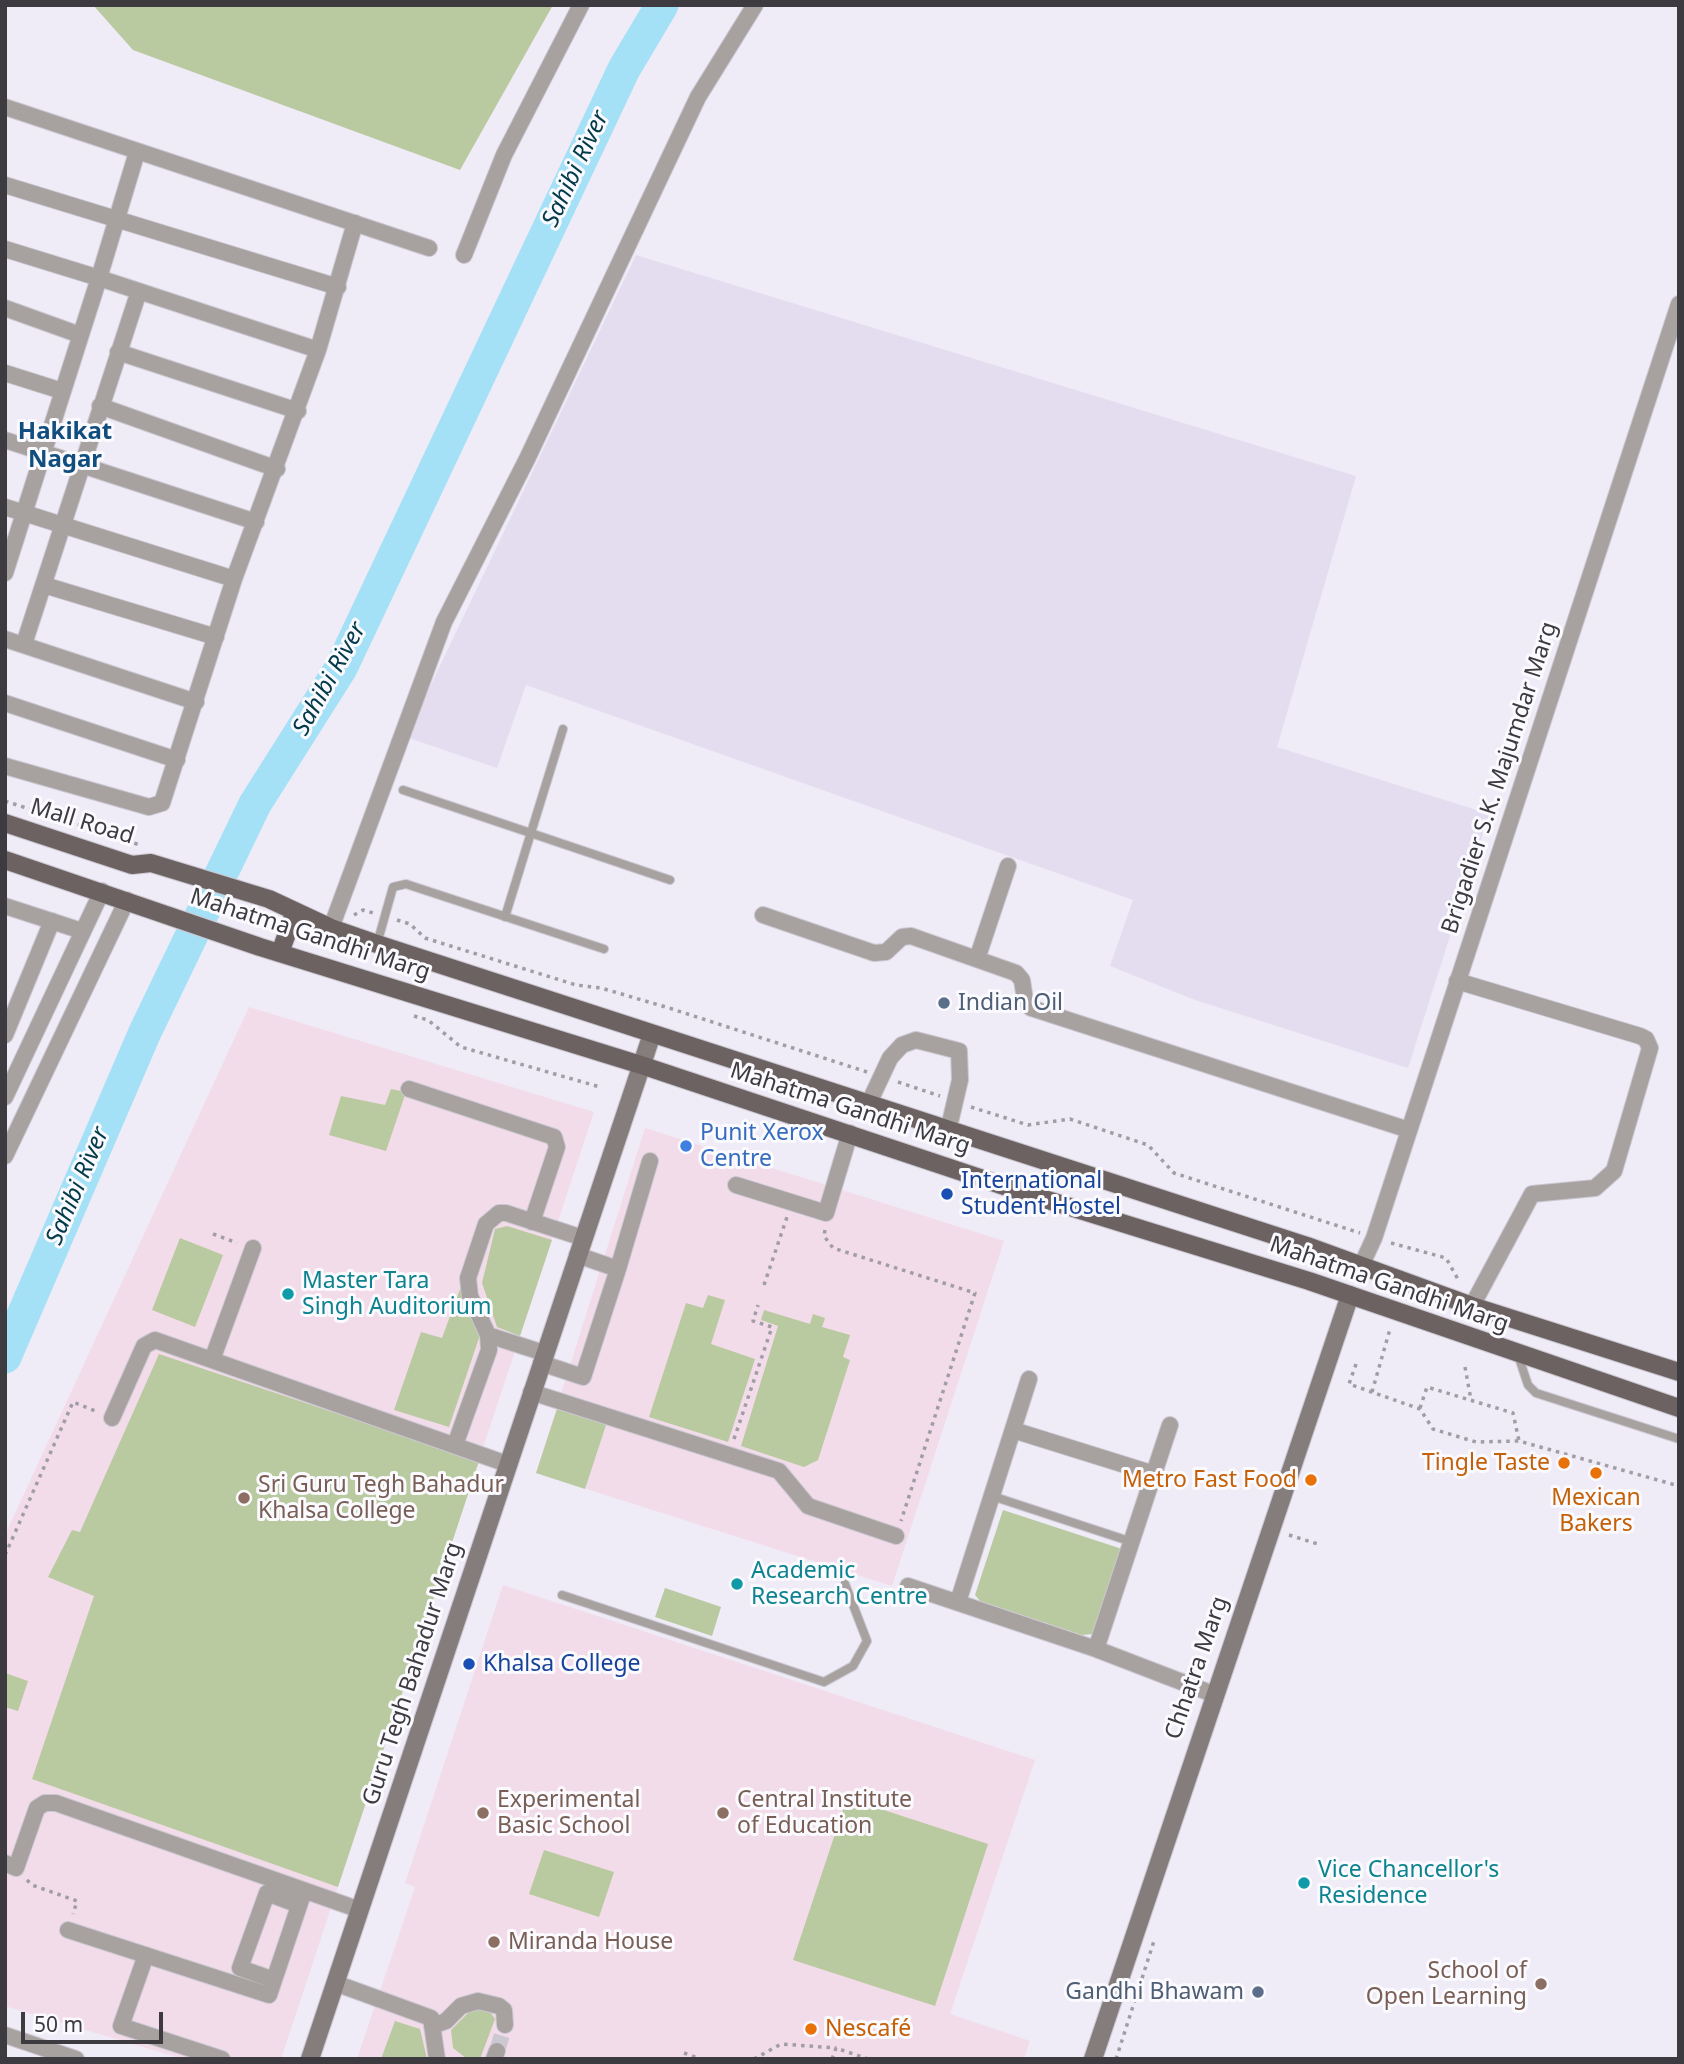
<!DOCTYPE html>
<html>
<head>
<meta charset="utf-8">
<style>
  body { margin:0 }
  #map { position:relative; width:1684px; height:2064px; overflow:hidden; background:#efebf7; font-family:"Noto Sans",sans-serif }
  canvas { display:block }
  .frame { position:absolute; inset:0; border:7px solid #3d3b3f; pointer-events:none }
  .scale { position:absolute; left:21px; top:2012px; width:142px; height:32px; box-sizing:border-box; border:4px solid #3d3b3f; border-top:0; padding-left:9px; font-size:21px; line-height:24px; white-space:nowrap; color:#3d3b3f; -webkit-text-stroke:5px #fbfafe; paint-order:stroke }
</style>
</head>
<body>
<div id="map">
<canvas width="1684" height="2064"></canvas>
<div class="frame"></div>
<div class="scale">50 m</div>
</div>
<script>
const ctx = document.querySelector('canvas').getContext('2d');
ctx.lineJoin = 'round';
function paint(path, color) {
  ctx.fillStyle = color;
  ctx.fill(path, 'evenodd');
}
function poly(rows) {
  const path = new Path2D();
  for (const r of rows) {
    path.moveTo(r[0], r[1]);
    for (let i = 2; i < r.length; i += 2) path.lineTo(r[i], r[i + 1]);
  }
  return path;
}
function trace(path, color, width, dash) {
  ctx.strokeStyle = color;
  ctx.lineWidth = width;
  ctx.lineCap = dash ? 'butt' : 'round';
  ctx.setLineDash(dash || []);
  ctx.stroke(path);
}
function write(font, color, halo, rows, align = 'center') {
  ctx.font = font + ' "Noto Sans",sans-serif';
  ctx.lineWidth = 6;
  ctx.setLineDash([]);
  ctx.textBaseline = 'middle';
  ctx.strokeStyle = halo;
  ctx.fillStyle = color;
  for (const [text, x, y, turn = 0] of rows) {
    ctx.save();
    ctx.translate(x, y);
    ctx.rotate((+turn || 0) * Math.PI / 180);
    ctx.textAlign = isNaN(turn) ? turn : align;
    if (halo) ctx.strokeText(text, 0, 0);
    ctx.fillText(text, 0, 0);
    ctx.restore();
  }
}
paint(poly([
  [636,255,1356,476,1277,747,1489,814,1408,1068,1195,1000,1110,966,1133,900,526,685,497,768,406,737]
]), '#e4ddf0');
paint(poly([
  [249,1007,594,1112,281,2059,183,2059,5,2006,5,1535],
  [645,1128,1004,1241,892,1586,536,1473],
  [503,1585,1035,1760,950,2014,1030,2041,1024,2059,357,2059,415,1887,405,1883]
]), '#f3dce9');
paint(poly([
  [93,5,553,5,460,170,133,50],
  [391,1089,406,1092,386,1151,329,1135,341,1096,385,1105],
  [507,1226,552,1240,520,1336,497,1327,482,1283,495,1229],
  [180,1238,223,1255,195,1327,152,1310],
  [463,1281,480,1335,449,1427,394,1410,421,1332,442,1338],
  [708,1295,725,1300,711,1344,755,1359,728,1442,649,1417,686,1303,703,1308],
  [764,1310,810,1324,813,1314,825,1318,822,1327,850,1335,843,1357,850,1360,818,1460,804,1467,741,1446,778,1326,761,1320],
  [159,1354,479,1461,338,1887,32,1779,94,1596,48,1577,72,1530,80,1532],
  [558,1406,607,1422,585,1489,536,1473],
  [1003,1510,1122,1549,1093,1634,1082,1635,980,1601,975,1595],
  [665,1588,721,1607,712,1636,655,1617],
  [5,1673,28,1681,18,1711,5,1707],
  [847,1798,988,1844,935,2006,793,1960],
  [544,1850,614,1872,599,1917,529,1894],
  [472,2009,488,2009,495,2019,480,2059,467,2059,453,2048,451,2030],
  [395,2021,420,2029,427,2059,381,2059]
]), '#b9c9a0');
trace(poly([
  [5,1357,145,1032,255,804,341,668,624,69,662,5]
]), '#a4e1f6', 33);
trace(poly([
  [497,2051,505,2025]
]), '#cbc8d2', 16, [16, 8]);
const lane = poly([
  [403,790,670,880],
  [505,917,563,729],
  [377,944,393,887,406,884,604,949],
  [1518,1355,1528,1385,1536,1393,1679,1439],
  [992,1496,1132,1542],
  [562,1595,824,1682,853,1666,867,1641,845,1584]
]);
const street = poly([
  [5,107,429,248],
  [5,185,338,287],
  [5,249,99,278,137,152],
  [464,255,504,155,581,5],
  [5,308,80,335],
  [118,352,298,411],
  [5,373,62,391],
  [100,406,277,469],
  [5,440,256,522],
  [5,507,234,579],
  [5,573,99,278,318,350],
  [44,585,216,637],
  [5,639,196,702],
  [24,644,139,291],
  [5,703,177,760],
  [5,766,149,807,162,803,234,579,318,350,355,223],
  [5,906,82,931],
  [763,915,874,953,886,952,902,937,911,936,1016,973,1022,980,1025,1000,1031,1008,1409,1130],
  [331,928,444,622,527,459,698,97,755,5],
  [977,959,1008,866],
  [1457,981,1640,1036,1646,1039,1650,1048,1614,1171,1595,1188,1532,1194,1472,1306],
  [5,1035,52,921],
  [409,1089,554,1137,557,1147,532,1222],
  [5,1097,102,891],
  [868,1105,890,1058,902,1045,916,1040,959,1051,960,1080,948,1131],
  [5,1156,127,900],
  [736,1185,826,1213,850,1133],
  [1362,1264,1374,1238,1679,304],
  [618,1269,650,1161],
  [488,1335,544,1353],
  [212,1360,253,1248],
  [541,1363,583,1377,618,1269,577,1255],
  [531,1392,779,1471,808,1506,896,1536],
  [112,1418,144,1346,155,1340,507,1464],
  [1013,1430,1154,1474],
  [455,1445,489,1350,488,1335,470,1296,468,1278,486,1224,499,1213,506,1213,583,1238],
  [908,1586,1096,1649,1213,1694],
  [958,1602,1029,1379],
  [1096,1649,1170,1425],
  [5,1863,16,1868,37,1808,45,1803,56,1803,360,1910],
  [68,1930,269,1995,304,1891],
  [146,1955,121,2026,222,2059],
  [274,1980,240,1968,267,1893,299,1905],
  [335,1983,431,2018,437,2059],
  [432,2026,446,2021,461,2006,478,2001,499,2006,504,2010,505,2025],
  [5,2035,76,2059],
  [494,2059,497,2051]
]);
const secondary = poly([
  [310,2059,652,1034],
  [1093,2059,1350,1295]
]);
const primary = poly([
  [5,823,132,865,151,863,269,899,331,928,377,944,1307,1246,1472,1306,1679,1372],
  [5,860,260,947,641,1065,1025,1193,1309,1281,1679,1408],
  [280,953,295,911]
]);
trace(lane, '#cbc8d2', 10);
trace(street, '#cbc8d2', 18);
trace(secondary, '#cbc8d2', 20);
trace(primary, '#cbc8d2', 20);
trace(poly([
  [5,801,140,845],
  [354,915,363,910,373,913],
  [397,920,410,924,425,938,576,985,601,988,669,1008,867,1072],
  [414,1016,428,1020,461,1047,600,1087],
  [898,1082,940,1096],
  [971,1107,1028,1125,1070,1119,1148,1145,1174,1173,1360,1233],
  [825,1230,824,1236,833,1248,975,1293,901,1521],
  [213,1234,237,1243],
  [1391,1243,1446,1258,1459,1281],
  [764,1285,787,1217],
  [1356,1364,1349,1384,1420,1409,1433,1429,1476,1442,1519,1441,1679,1486],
  [1465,1367,1471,1400],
  [1372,1392,1390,1329],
  [1420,1408,1427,1387,1513,1413,1519,1441],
  [734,1439,772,1327,753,1321,758,1305],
  [1289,1535,1321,1545],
  [5,1555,73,1402,98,1412],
  [27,1880,32,1885,77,1901,73,1914],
  [684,2053,700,2059],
  [754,2059,781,2044,836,2048],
  [832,2059,836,2048,868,2059],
  [1116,2059,1154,1941]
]), '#a09da5', 3.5, [3.5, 5]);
trace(lane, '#a7a1a0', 8);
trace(street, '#a7a1a0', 16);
trace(secondary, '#857c7c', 18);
trace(primary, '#6c6261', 18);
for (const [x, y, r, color] of [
  [944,1003,7,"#5c6f8a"],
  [686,1146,7,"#3f7fe0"],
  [947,1194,7,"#1a4fb4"],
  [288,1294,7,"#0f9aa8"],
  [1564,1463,7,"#e8710a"],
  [1596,1473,7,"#e8710a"],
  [1311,1480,7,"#e8710a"],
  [244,1498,7,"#8d6e63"],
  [737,1584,7,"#0f9aa8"],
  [469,1664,7,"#1a4fb4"],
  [483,1813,7,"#8d6e63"],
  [723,1813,7,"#8d6e63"],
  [1304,1883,7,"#0f9aa8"],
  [494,1942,7,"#8d6e63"],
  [1541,1984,7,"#8d6e63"],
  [1258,1992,7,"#5c6f8a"],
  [811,2029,7,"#e8710a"]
]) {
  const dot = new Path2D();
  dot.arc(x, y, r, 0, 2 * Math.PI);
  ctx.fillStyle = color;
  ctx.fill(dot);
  trace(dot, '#fbfafe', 2.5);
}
write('23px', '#3d3b3f', '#fbfafe', [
  ["Brigadier S.K. Majumdar Marg",1500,778,-72],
  ["Mall Road",82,822,17],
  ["Mahatma Gandhi Marg",310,935,18],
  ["Mahatma Gandhi Marg",850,1109,18],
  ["Mahatma Gandhi Marg",1389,1285,19],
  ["Chhatra Marg",1197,1668,-71],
  ["Guru Tegh Bahadur Marg",413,1674,-72]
]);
write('23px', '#4e5e75', '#fbfafe', [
  ["Indian Oil",958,1003],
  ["Gandhi Bhawam",1244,1992,"right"]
], 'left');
write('23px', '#366cbe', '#fbfafe', [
  ["Punit Xerox",700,1133],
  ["Centre",700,1159]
], 'left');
write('23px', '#164399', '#fbfafe', [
  ["International",961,1181],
  ["Student Hostel",961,1207],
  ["Khalsa College",483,1664]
], 'left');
write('23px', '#0d838f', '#fbfafe', [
  ["Master Tara",302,1281],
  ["Singh Auditorium",302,1307],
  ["Academic",751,1571],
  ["Research Centre",751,1597],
  ["Vice Chancellor's",1318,1870],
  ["Residence",1318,1896]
], 'left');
write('23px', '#c56008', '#fbfafe', [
  ["Tingle Taste",1550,1463],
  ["Metro Fast Food",1297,1480],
  ["Mexican",1596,1498,"center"],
  ["Bakers",1596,1524,"center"],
  ["Nescafé",825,2029,"left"]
], 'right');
write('23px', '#785e54', '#fbfafe', [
  ["Sri Guru Tegh Bahadur",258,1485],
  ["Khalsa College",258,1511],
  ["Experimental",497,1800],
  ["Basic School",497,1826],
  ["Central Institute",737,1800],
  ["of Education",737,1826],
  ["Miranda House",508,1942],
  ["School of",1527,1971,"right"],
  ["Open Learning",1527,1997,"right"]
], 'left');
write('italic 24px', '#013a49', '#fbfafe', [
  ["Sahibi River",576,169,-65],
  ["Sahibi River",330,679,-61],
  ["Sahibi River",78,1186,-67]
]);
write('bold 24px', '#114e7e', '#fbfafe', [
  ["Hakikat",65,432],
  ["Nagar",65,460]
]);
</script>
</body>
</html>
